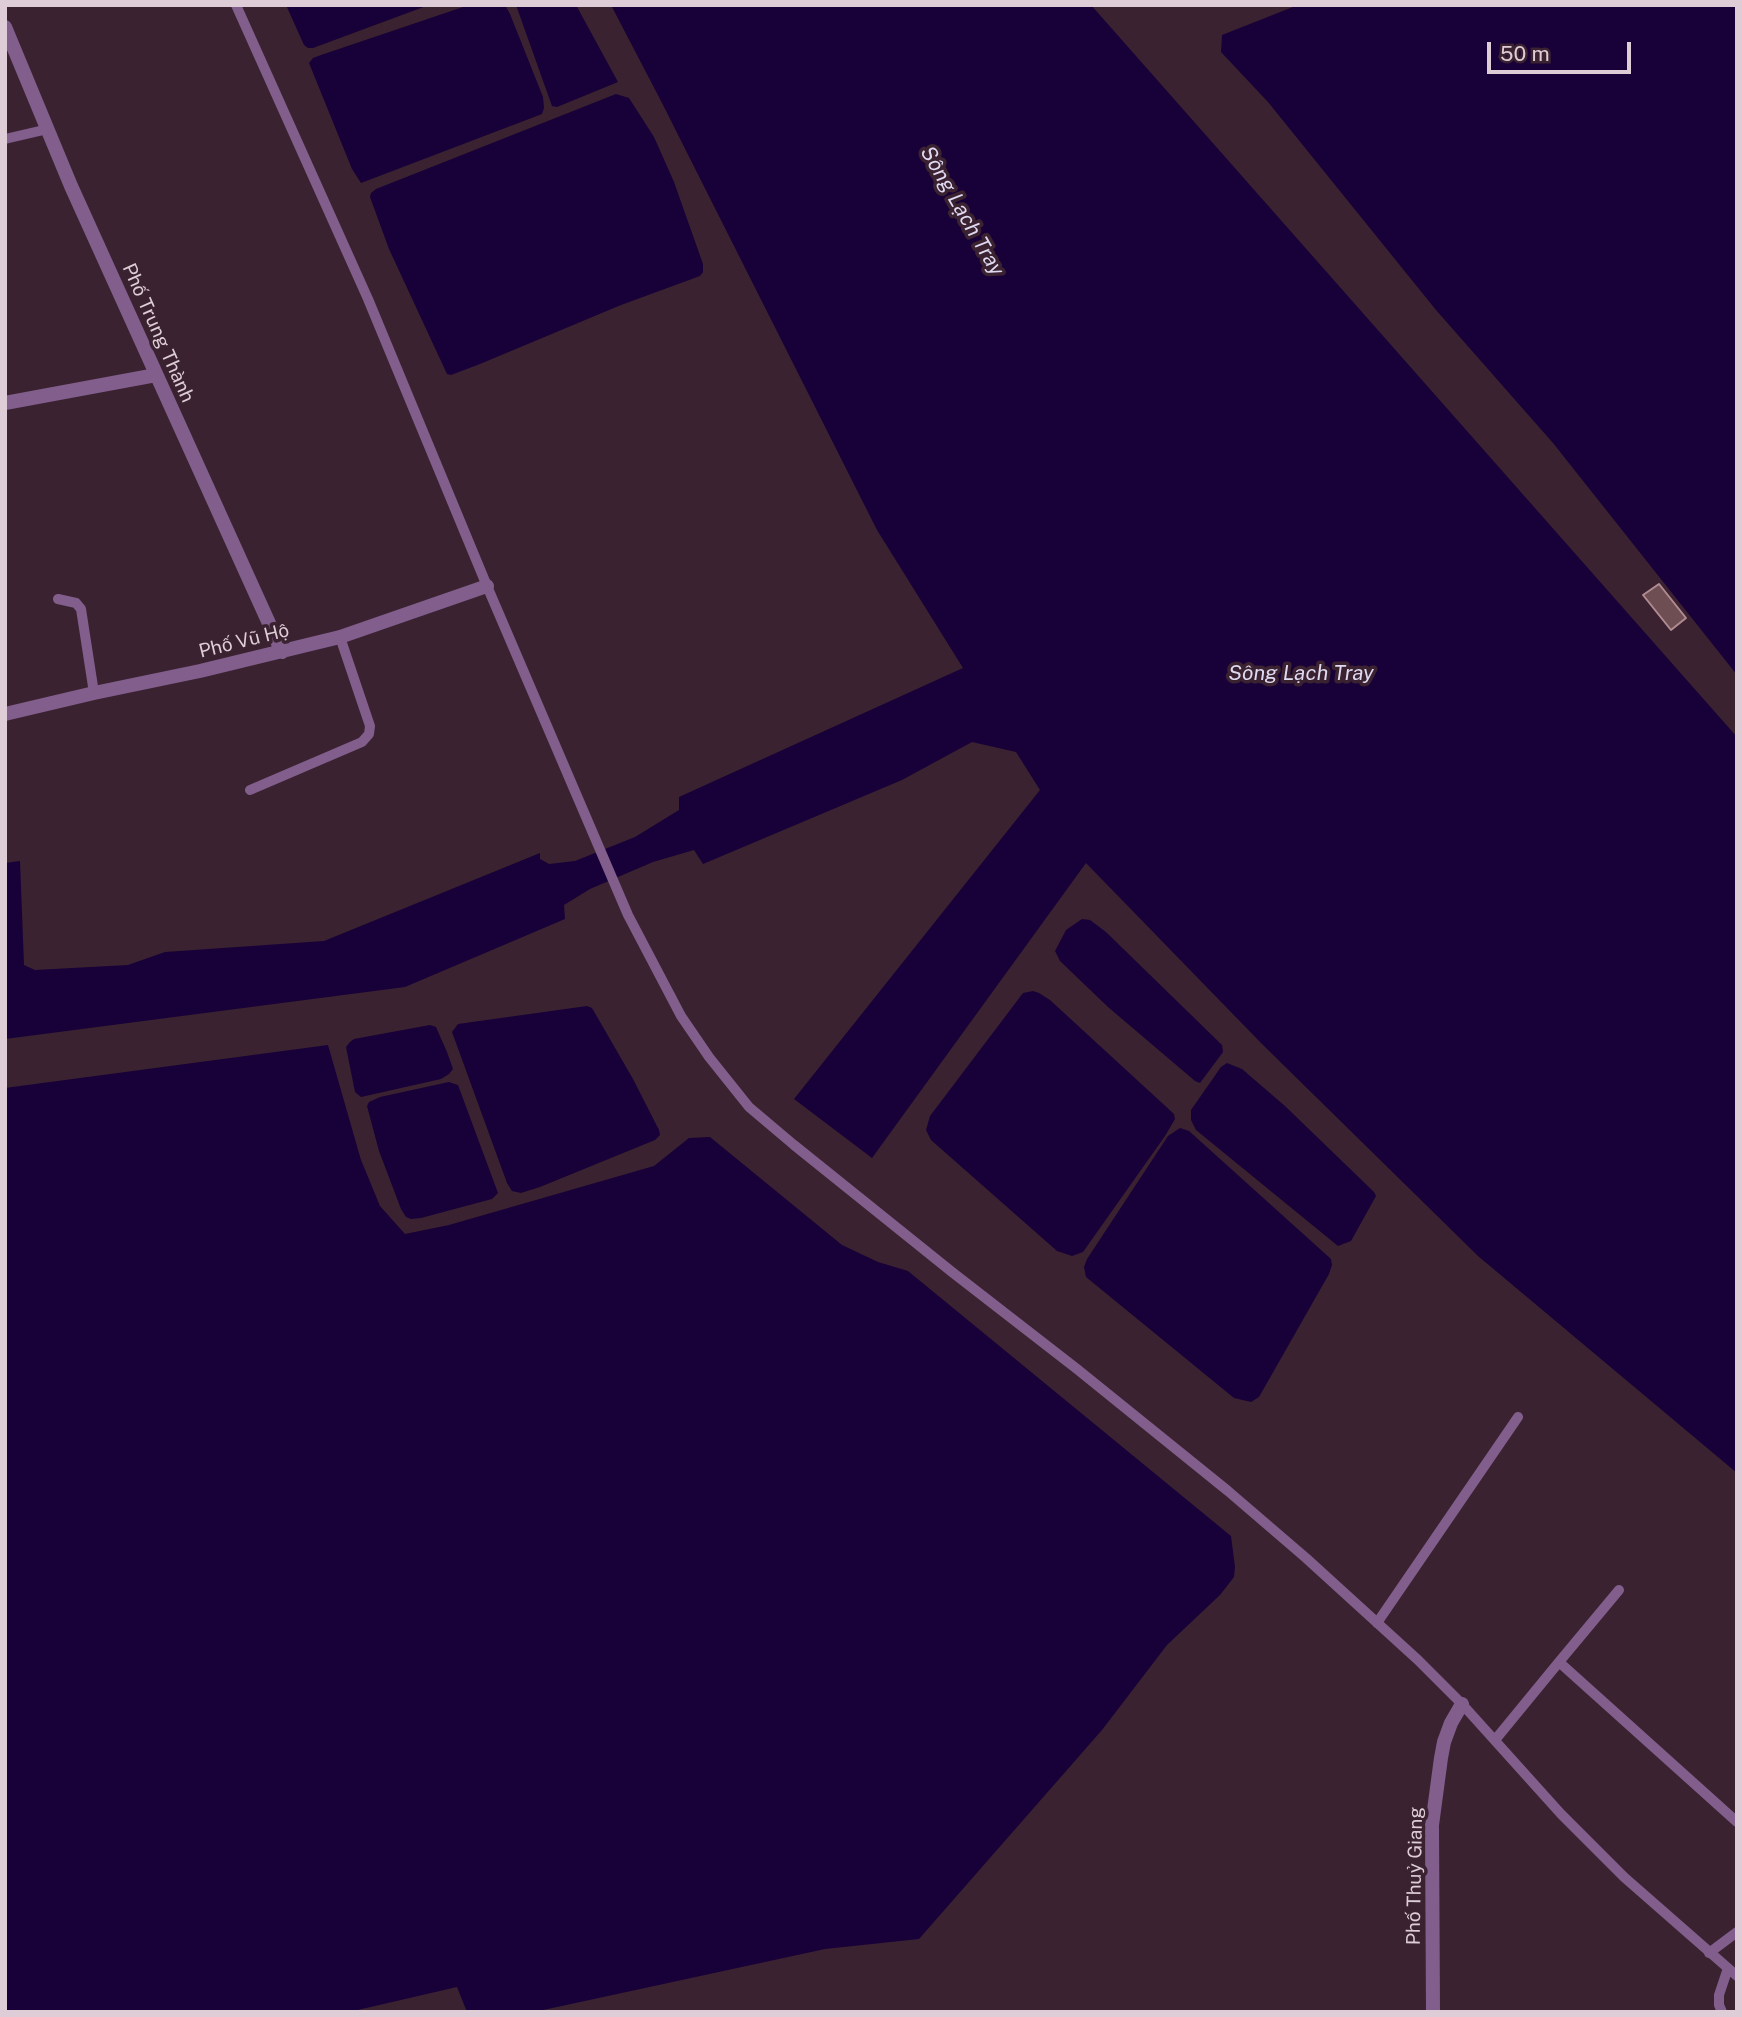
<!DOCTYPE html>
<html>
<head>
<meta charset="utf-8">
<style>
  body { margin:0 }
  #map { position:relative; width:1742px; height:2017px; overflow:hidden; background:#3a2231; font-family:"Public Sans",sans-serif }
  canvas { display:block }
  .frame { position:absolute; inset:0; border:7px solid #decdd6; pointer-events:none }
  .scale { position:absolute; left:1487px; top:42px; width:144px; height:32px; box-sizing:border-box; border:4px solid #decdd6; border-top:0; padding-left:9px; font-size:21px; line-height:24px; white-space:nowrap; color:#decdd6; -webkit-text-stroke:5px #3a2231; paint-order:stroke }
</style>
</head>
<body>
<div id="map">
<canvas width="1742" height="2017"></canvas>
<div class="frame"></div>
<div class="scale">50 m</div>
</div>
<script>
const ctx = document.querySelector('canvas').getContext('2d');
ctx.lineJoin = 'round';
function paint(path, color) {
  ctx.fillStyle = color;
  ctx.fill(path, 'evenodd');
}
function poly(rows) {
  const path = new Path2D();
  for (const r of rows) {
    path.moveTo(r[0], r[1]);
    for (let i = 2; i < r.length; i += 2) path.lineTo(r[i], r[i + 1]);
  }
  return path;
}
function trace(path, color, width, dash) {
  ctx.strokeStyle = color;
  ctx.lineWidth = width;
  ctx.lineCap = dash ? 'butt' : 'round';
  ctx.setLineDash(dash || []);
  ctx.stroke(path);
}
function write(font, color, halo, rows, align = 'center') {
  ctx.font = font + ' "Public Sans",sans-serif';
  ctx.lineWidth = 7;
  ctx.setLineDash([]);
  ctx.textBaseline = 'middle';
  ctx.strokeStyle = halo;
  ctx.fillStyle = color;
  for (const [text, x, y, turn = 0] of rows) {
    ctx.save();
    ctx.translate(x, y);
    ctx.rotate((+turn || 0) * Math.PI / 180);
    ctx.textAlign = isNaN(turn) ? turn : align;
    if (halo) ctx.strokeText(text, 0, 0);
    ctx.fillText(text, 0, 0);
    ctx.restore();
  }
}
paint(poly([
  [286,5,429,5,313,48,308,48,304,45],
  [469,5,505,5,510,14,543,97,544,108,542,114,361,183,352,169,309,63,313,58,321,55],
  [516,5,576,5,618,82,557,107,552,106],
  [611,5,1091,5,1737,737,1737,1473,1478,1256,1262,1044,1086,863,872,1158,794,1099,1040,790,1016,752,972,742,902,780,703,864,694,850,653,862,590,889,564,905,565,919,405,987,5,1039,5,863,20,861,24,965,35,970,128,965,165,952,324,941,540,853,540,859,549,864,575,861,635,837,679,810,679,797,963,668,877,530,661,101],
  [1298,5,1737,5,1737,675,1553,443,1436,310,1268,102,1221,52,1222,35],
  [616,94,629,98,654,137,674,182,703,264,703,272,700,276,621,305,480,364,451,375,447,374,389,249,370,197,371,193,376,189],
  [1082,919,1090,920,1106,932,1222,1045,1223,1052,1200,1083,1195,1081,1108,1007,1060,961,1055,951,1066,930],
  [1033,991,1039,993,1050,1000,1174,1114,1175,1119,1165,1136,1083,1252,1072,1256,1057,1251,931,1140,926,1130,930,1116,1023,993],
  [587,1006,592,1008,633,1079,659,1130,660,1135,655,1140,540,1187,521,1193,512,1191,507,1183,452,1032,458,1024],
  [430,1025,436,1027,447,1052,453,1069,449,1074,441,1079,361,1097,355,1092,346,1047,350,1042,354,1039],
  [328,1045,361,1160,380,1206,405,1234,449,1225,654,1166,689,1138,710,1137,842,1245,878,1262,908,1271,1231,1536,1235,1567,1234,1577,1220,1595,1167,1645,1102,1730,919,1939,825,1949,534,2012,467,2012,457,1987,349,2012,5,2012,5,1088],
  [1227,1063,1242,1069,1285,1106,1374,1192,1376,1196,1351,1241,1338,1246,1196,1130,1191,1120,1191,1110,1221,1067],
  [449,1082,458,1085,498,1193,492,1199,421,1218,411,1219,406,1217,401,1209,379,1151,367,1106,369,1102,380,1097],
  [1180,1128,1189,1131,1331,1259,1332,1265,1329,1274,1259,1397,1251,1402,1234,1398,1086,1277,1084,1267,1087,1259,1168,1136]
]), '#180138');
const building = poly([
  [1659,584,1686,618,1671,630,1643,595,1659,584]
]);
paint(building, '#6e4d53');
trace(building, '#b08b91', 2);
trace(poly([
  [236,5,368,299,487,586,628,915,681,1016,709,1057,749,1107,794,1145,952,1272,1077,1369,1228,1491,1306,1558,1418,1660,1462,1704,1561,1814,1624,1877,1737,1976],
  [5,139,48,129],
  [58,599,76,603,81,609,94,693],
  [250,790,362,742,369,734,370,726,340,637],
  [1377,1623,1518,1417],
  [1559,1662,1619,1590],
  [1495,1740,1559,1662,1737,1822],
  [1709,1953,1737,1932],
  [1722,2012,1719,2005,1719,1995,1728,1968]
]), '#825e8c', 10);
trace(poly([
  [5,27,71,186,282,652],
  [5,403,156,375],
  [5,714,94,693,200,671,340,637,487,586],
  [1433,2012,1432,1825,1441,1758,1444,1742,1451,1723,1462,1704]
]), '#825e8c', 14);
write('19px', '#decdd6', '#3a2231', [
  ["Phố Trung Thành",158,333,66],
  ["Phố Vũ Hộ",244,641,-14],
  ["Phố Thuỷ Giang",1415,1876,-89]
]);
write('italic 21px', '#dfdaf1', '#3a2231', [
  ["Sông Lạch Tray",962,211,60],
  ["Sông Lạch Tray",1301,674]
]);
</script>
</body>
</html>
